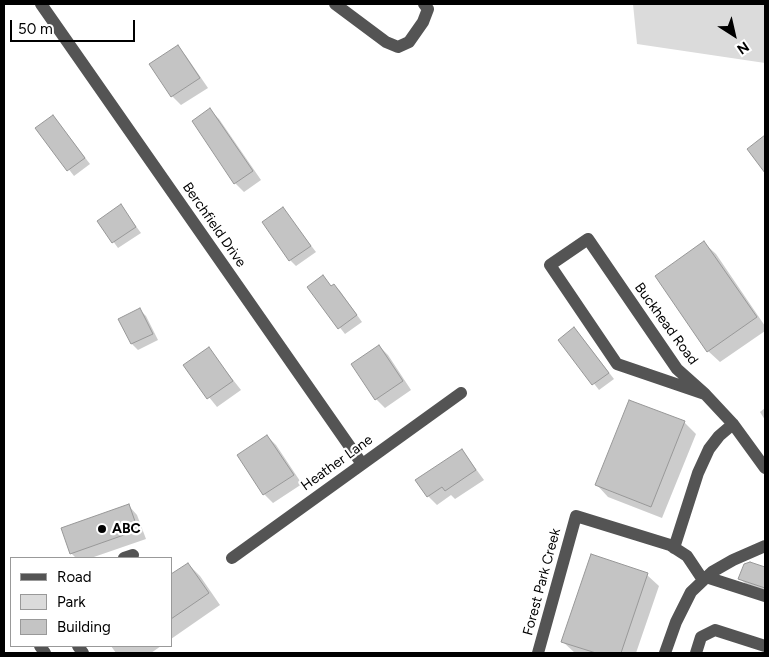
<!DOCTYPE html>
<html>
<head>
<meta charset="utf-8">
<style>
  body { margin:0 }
  #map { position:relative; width:769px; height:657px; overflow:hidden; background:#fff; font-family:Figtree,sans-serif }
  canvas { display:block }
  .frame { position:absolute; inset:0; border:5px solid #000; pointer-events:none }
  .legend { position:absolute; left:10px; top:557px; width:162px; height:90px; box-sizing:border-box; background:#fff; border:1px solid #999; margin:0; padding:6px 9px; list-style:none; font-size:15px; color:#000 }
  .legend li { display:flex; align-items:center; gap:10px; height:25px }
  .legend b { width:25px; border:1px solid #999 }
  .north { position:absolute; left:709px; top:10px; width:50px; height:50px; -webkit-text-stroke:4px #fff; paint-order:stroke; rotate:145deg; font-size:14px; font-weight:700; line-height:20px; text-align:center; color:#000 }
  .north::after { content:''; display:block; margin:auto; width:18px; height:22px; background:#000; clip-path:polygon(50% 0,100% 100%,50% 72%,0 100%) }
  .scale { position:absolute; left:10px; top:20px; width:125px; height:22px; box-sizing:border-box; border:2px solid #000; border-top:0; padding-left:6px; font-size:15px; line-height:18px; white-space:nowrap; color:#000; -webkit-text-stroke:4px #fff; paint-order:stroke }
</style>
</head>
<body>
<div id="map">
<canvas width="769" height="657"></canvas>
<div class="frame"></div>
<ul class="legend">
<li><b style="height:6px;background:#545454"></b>Road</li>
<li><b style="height:14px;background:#dbdbdb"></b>Park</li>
<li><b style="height:14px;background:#c4c4c4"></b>Building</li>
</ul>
<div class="north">N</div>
<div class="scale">50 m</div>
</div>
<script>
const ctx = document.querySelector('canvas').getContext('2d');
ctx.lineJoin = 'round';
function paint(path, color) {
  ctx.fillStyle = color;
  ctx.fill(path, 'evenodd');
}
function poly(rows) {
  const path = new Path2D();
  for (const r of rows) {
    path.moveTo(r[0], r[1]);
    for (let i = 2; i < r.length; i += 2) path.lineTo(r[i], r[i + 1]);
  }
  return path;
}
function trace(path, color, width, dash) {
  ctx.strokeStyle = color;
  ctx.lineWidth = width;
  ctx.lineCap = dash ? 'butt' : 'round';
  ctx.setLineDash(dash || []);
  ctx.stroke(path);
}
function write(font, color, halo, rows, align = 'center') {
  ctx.font = font + ' Figtree,sans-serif';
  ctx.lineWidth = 4.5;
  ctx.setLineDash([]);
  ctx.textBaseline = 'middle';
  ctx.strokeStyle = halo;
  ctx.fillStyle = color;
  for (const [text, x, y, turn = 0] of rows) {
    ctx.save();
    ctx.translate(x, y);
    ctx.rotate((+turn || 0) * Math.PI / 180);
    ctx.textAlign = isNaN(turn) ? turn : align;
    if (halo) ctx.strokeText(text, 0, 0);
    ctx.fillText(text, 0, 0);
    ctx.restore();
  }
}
paint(poly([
  [633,4,765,4,765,63,637,44]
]), '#dbdbdb');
paint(poly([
  [178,47,186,56,208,88,181,105,172,96,151,65],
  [210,110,219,119,261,180,244,192,235,183],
  [53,116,90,164,74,176,37,128],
  [121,206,141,233,118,248,99,222],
  [283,209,316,252,296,266,290,260],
  [704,243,716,254,765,326,765,331,720,362,708,351],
  [323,277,332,287,334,286,340,291,362,322,345,334,308,287],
  [140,310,146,316,158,340,138,350,132,344,120,320],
  [580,335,614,379,599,390,560,340],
  [379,346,388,355,411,390,385,408,376,399,353,364],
  [208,348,241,390,217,407,184,366],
  [765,408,765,420,760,412],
  [684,422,696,434,662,518,608,497,597,485],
  [267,436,276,445,302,484,273,503,264,494],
  [462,450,484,480,455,499,451,495,437,505,428,496],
  [129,506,137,515,146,539,91,558,76,558,71,553],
  [750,563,765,568,765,591,746,584,740,579],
  [188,564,200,576,220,605,171,639,171,576],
  [647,575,659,586,636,653,575,653,562,641],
  [111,646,161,646,151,653,116,653]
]), '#0003');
const building = poly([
  [178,45,200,78,171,97,149,64,178,45],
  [210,108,253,171,234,184,192,121,210,108],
  [53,115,85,158,67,171,35,128,53,115],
  [765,135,765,173,747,149,765,135],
  [121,204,136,227,112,243,97,221,121,204],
  [283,207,311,246,289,261,262,222,283,207],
  [704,241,757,317,707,352,655,276,704,241],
  [323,275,331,286,334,284,357,315,338,329,307,287,323,275],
  [140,308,153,334,131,344,118,319,140,308],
  [574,327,609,373,592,385,558,340,574,327],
  [379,345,403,381,375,400,351,364,379,345],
  [209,347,233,381,207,399,183,365,209,347],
  [629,400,685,421,651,507,595,485,629,400],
  [267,435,294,475,263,495,237,455,267,435],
  [462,449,476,470,445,491,442,487,427,497,415,480,462,449],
  [129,504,138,530,70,554,61,528,129,504],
  [591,554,648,573,621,653,596,653,561,642,591,554],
  [750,562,765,567,765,588,738,579,744,564,750,562],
  [188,563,209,593,171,619,171,574,188,563]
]);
paint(building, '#c4c4c4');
trace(building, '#989898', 1);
trace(poly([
  [41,4,362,464],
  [335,4,386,42,398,47,409,42,423,22,428,9,424,4],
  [705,394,617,364,550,265,588,239,677,369,705,394,733,424,765,468],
  [674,548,698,473,709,449,719,436,733,424],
  [124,558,133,555],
  [232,558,461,393],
  [706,577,765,596],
  [40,646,45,653],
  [78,646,83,653],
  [538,653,576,516,670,545,687,556,703,580],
  [665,653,676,622,691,592,712,572,733,560,765,546],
  [696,653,701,637,715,630,765,646]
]), '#545454', 12);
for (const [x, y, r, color] of [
  [102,529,5,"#000"]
]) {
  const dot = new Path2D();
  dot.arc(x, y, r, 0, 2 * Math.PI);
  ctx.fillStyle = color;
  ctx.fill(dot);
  trace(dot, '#fff', 2);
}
write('14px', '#000', '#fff', [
  ["Berchfield Drive",214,225,55],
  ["Buckhead Road",666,324,54],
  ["Heather Lane",337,463,-36],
  ["Forest Park Creek",542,582,-75]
]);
write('bold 14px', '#000', '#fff', [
  ["ABC",112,529]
], 'left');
</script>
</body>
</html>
